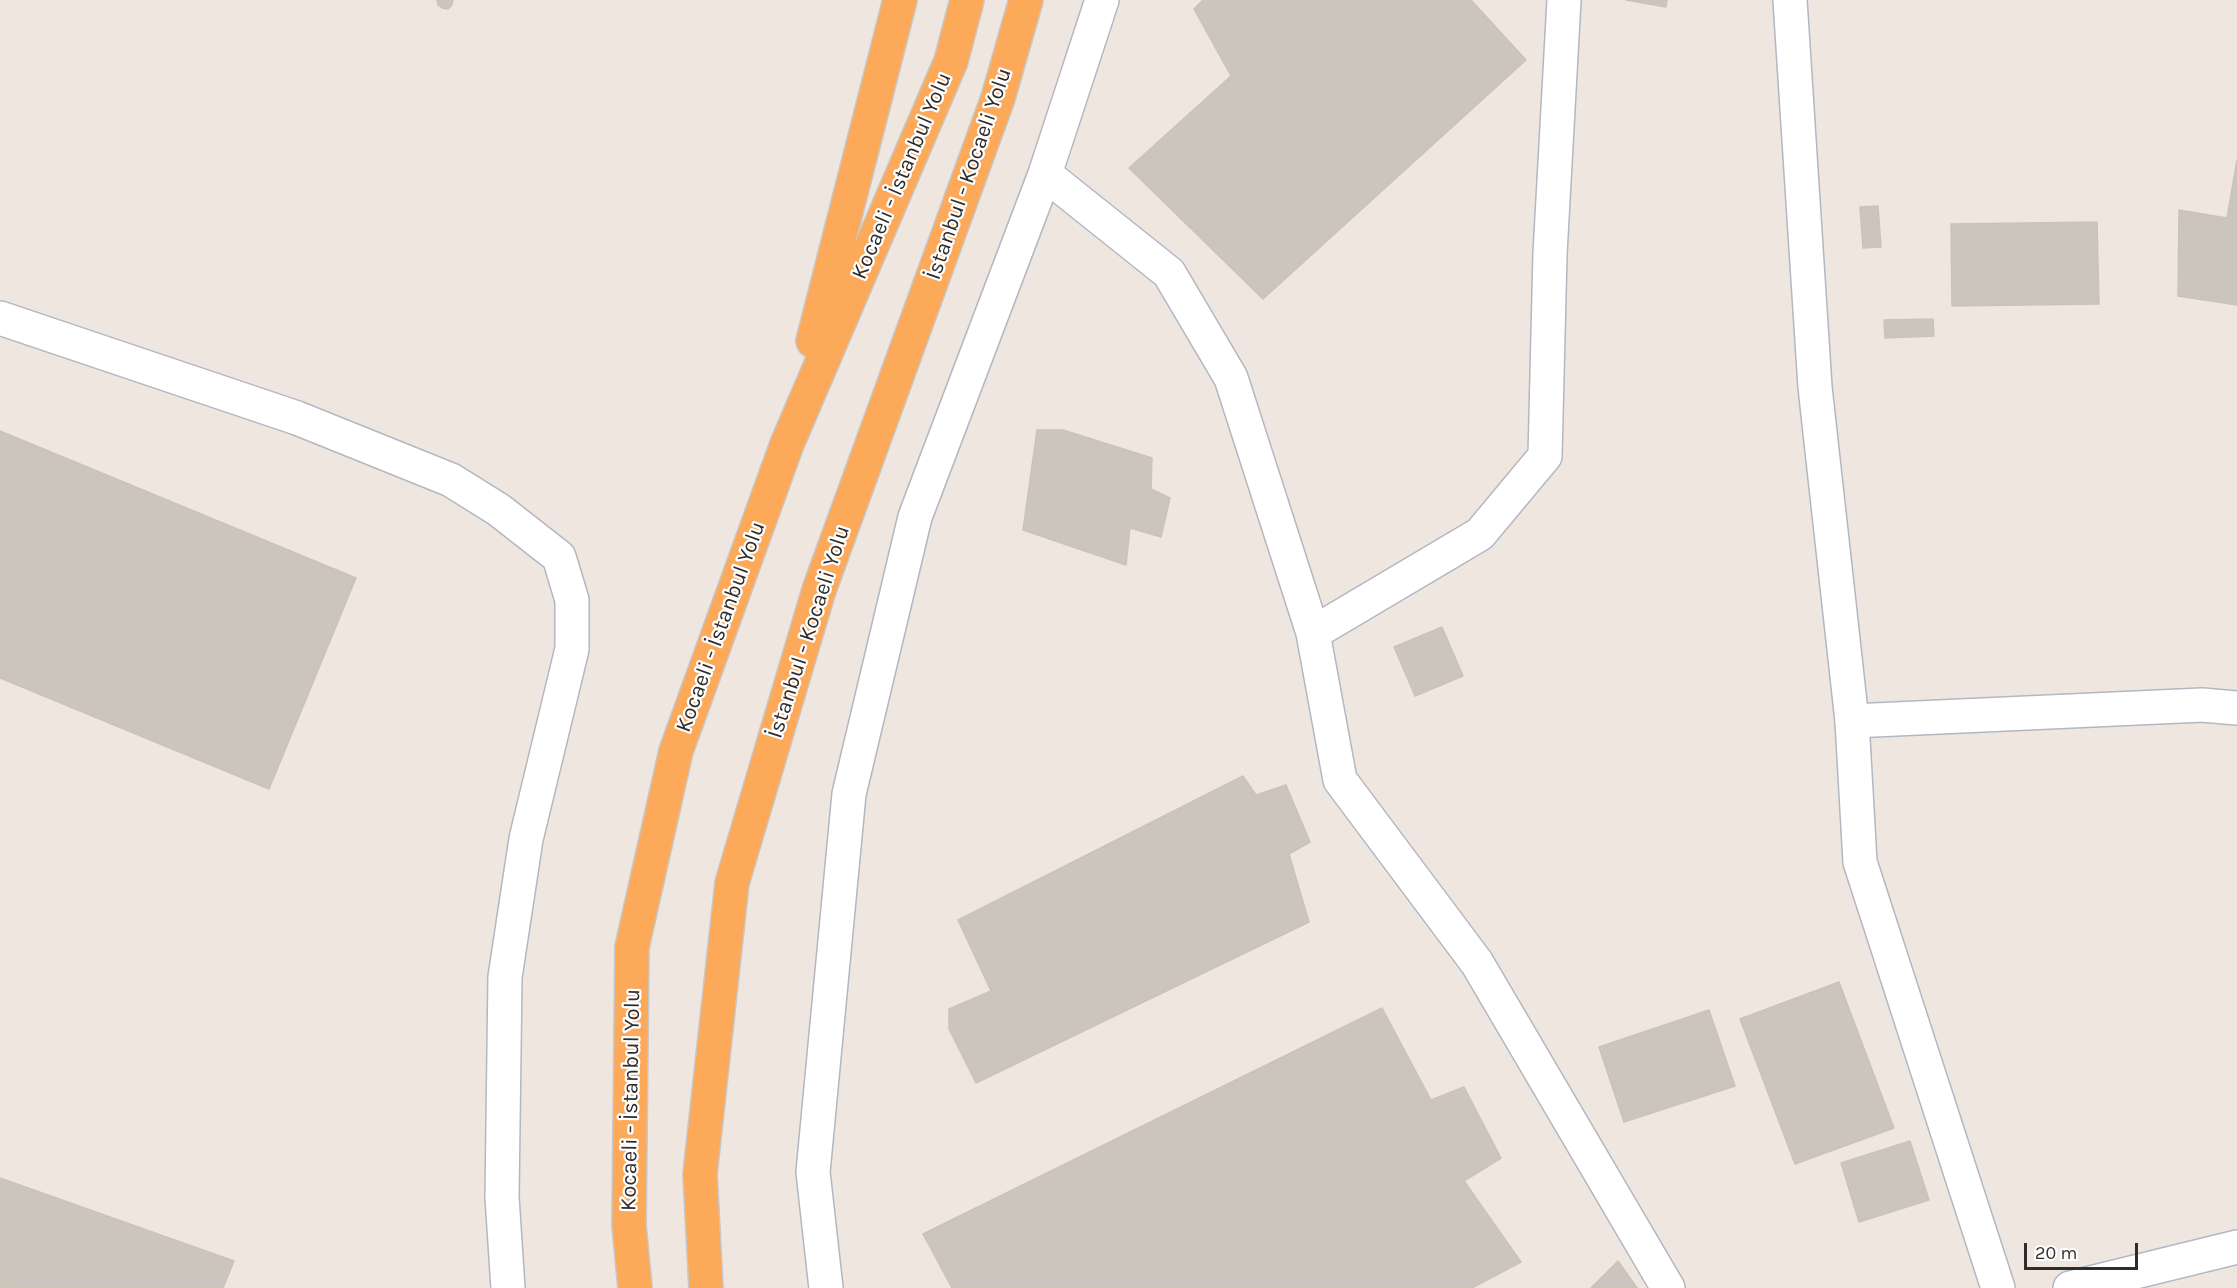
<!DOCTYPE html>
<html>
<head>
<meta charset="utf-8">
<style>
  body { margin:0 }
  #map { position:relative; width:2237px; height:1288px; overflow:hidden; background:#efe7df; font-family:Karla,sans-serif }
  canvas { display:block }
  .scale { position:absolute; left:2024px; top:1243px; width:114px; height:27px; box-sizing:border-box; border:3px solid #2d2d2d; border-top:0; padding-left:8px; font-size:18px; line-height:21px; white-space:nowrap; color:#2d2d2d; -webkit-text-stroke:4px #fff; paint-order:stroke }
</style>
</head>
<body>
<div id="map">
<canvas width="2237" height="1288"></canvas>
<div class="scale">20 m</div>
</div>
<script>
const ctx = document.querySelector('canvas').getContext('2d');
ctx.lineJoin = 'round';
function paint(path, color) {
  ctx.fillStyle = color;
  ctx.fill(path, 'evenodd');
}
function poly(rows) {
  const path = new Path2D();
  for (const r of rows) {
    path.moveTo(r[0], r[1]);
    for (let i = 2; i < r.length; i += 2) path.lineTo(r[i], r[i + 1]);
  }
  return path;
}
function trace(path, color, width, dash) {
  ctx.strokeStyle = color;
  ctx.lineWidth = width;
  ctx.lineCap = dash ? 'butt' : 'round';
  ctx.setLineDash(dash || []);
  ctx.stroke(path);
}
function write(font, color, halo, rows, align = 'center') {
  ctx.font = font + ' Karla,sans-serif';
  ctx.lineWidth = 4.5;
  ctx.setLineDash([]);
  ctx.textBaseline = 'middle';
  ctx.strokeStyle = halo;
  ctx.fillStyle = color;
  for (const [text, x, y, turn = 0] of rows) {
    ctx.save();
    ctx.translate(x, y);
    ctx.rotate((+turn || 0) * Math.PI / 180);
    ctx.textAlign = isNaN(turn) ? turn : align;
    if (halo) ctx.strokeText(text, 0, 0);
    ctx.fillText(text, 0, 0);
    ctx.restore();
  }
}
const building = poly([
  [437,0,453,0,452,5,448,9,442,8,438,5,437,0],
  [1203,0,1471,0,1526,60,1263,299,1129,168,1231,76,1194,9,1203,0],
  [1626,0,1667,0,1666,7,1626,0],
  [2237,160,2237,305,2178,296,2179,210,2227,218,2237,160],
  [1878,206,1881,247,1863,248,1860,207,1878,206],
  [2097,222,2099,304,1952,306,1951,224,2097,222],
  [1933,319,1934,336,1885,338,1884,320,1933,319],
  [1037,430,1063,430,1152,458,1151,489,1170,498,1161,537,1130,528,1126,565,1023,530,1037,430],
  [0,431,356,578,269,789,0,678,0,431],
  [1442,627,1463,676,1415,696,1394,647,1442,627],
  [1243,776,1256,795,1286,785,1310,842,1289,854,1309,922,976,1083,949,1029,949,1009,991,991,958,920,1243,776],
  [1839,982,1894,1128,1795,1164,1740,1019,1839,982],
  [1382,1008,1431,1100,1464,1087,1501,1158,1464,1181,1521,1262,1472,1288,952,1288,923,1234,1382,1008],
  [1709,1010,1735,1086,1624,1122,1599,1047,1709,1010],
  [1910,1141,1929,1200,1859,1222,1841,1163,1910,1141],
  [0,1178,234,1261,223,1288,0,1288,0,1178],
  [1618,1261,1637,1288,1591,1288,1618,1261]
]);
paint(building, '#cbc5be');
trace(building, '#ccc3b8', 1.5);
const minor = poly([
  [1045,174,1169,273,1231,378,1313,633,1340,780,1477,963,1668,1288],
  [1313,633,1480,534,1545,456,1550,254,1564,0],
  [1852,721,2202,705,2237,708],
  [826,1288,813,1172,849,794,915,517,1045,174,1102,0],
  [2070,1288,2237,1247]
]);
const tertiary = poly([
  [1790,0,1815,387,1852,721,1860,862,1998,1288]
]);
const secondary = poly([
  [0,318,297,418,451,480,499,510,559,557,572,600,572,649,526,839,505,977,502,1197,508,1288]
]);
const trunk = poly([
  [813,341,900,0],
  [635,1288,629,1225,632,947,676,751,787,444,951,61,967,0],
  [706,1288,700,1174,732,883,819,590,998,98,1026,0]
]);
trace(minor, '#b3b7c2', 36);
trace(tertiary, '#b3b7c2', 36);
trace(secondary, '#b3b7c2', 36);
trace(trunk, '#c8c8c8', 36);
trace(minor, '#fff', 33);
trace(tertiary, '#fff', 33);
trace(secondary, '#fff', 33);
trace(trunk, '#fca95a', 33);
write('22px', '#2d2d2d', '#fff', [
  ["İstanbul - Kocaeli Yolu",969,174,-71],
  ["Kocaeli - İstanbul Yolu",902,176,-67],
  ["Kocaeli - İstanbul Yolu",721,627,-70],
  ["İstanbul - Kocaeli Yolu",809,632,-72],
  ["Kocaeli - İstanbul Yolu",631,1100,-89]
]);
</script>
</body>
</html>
